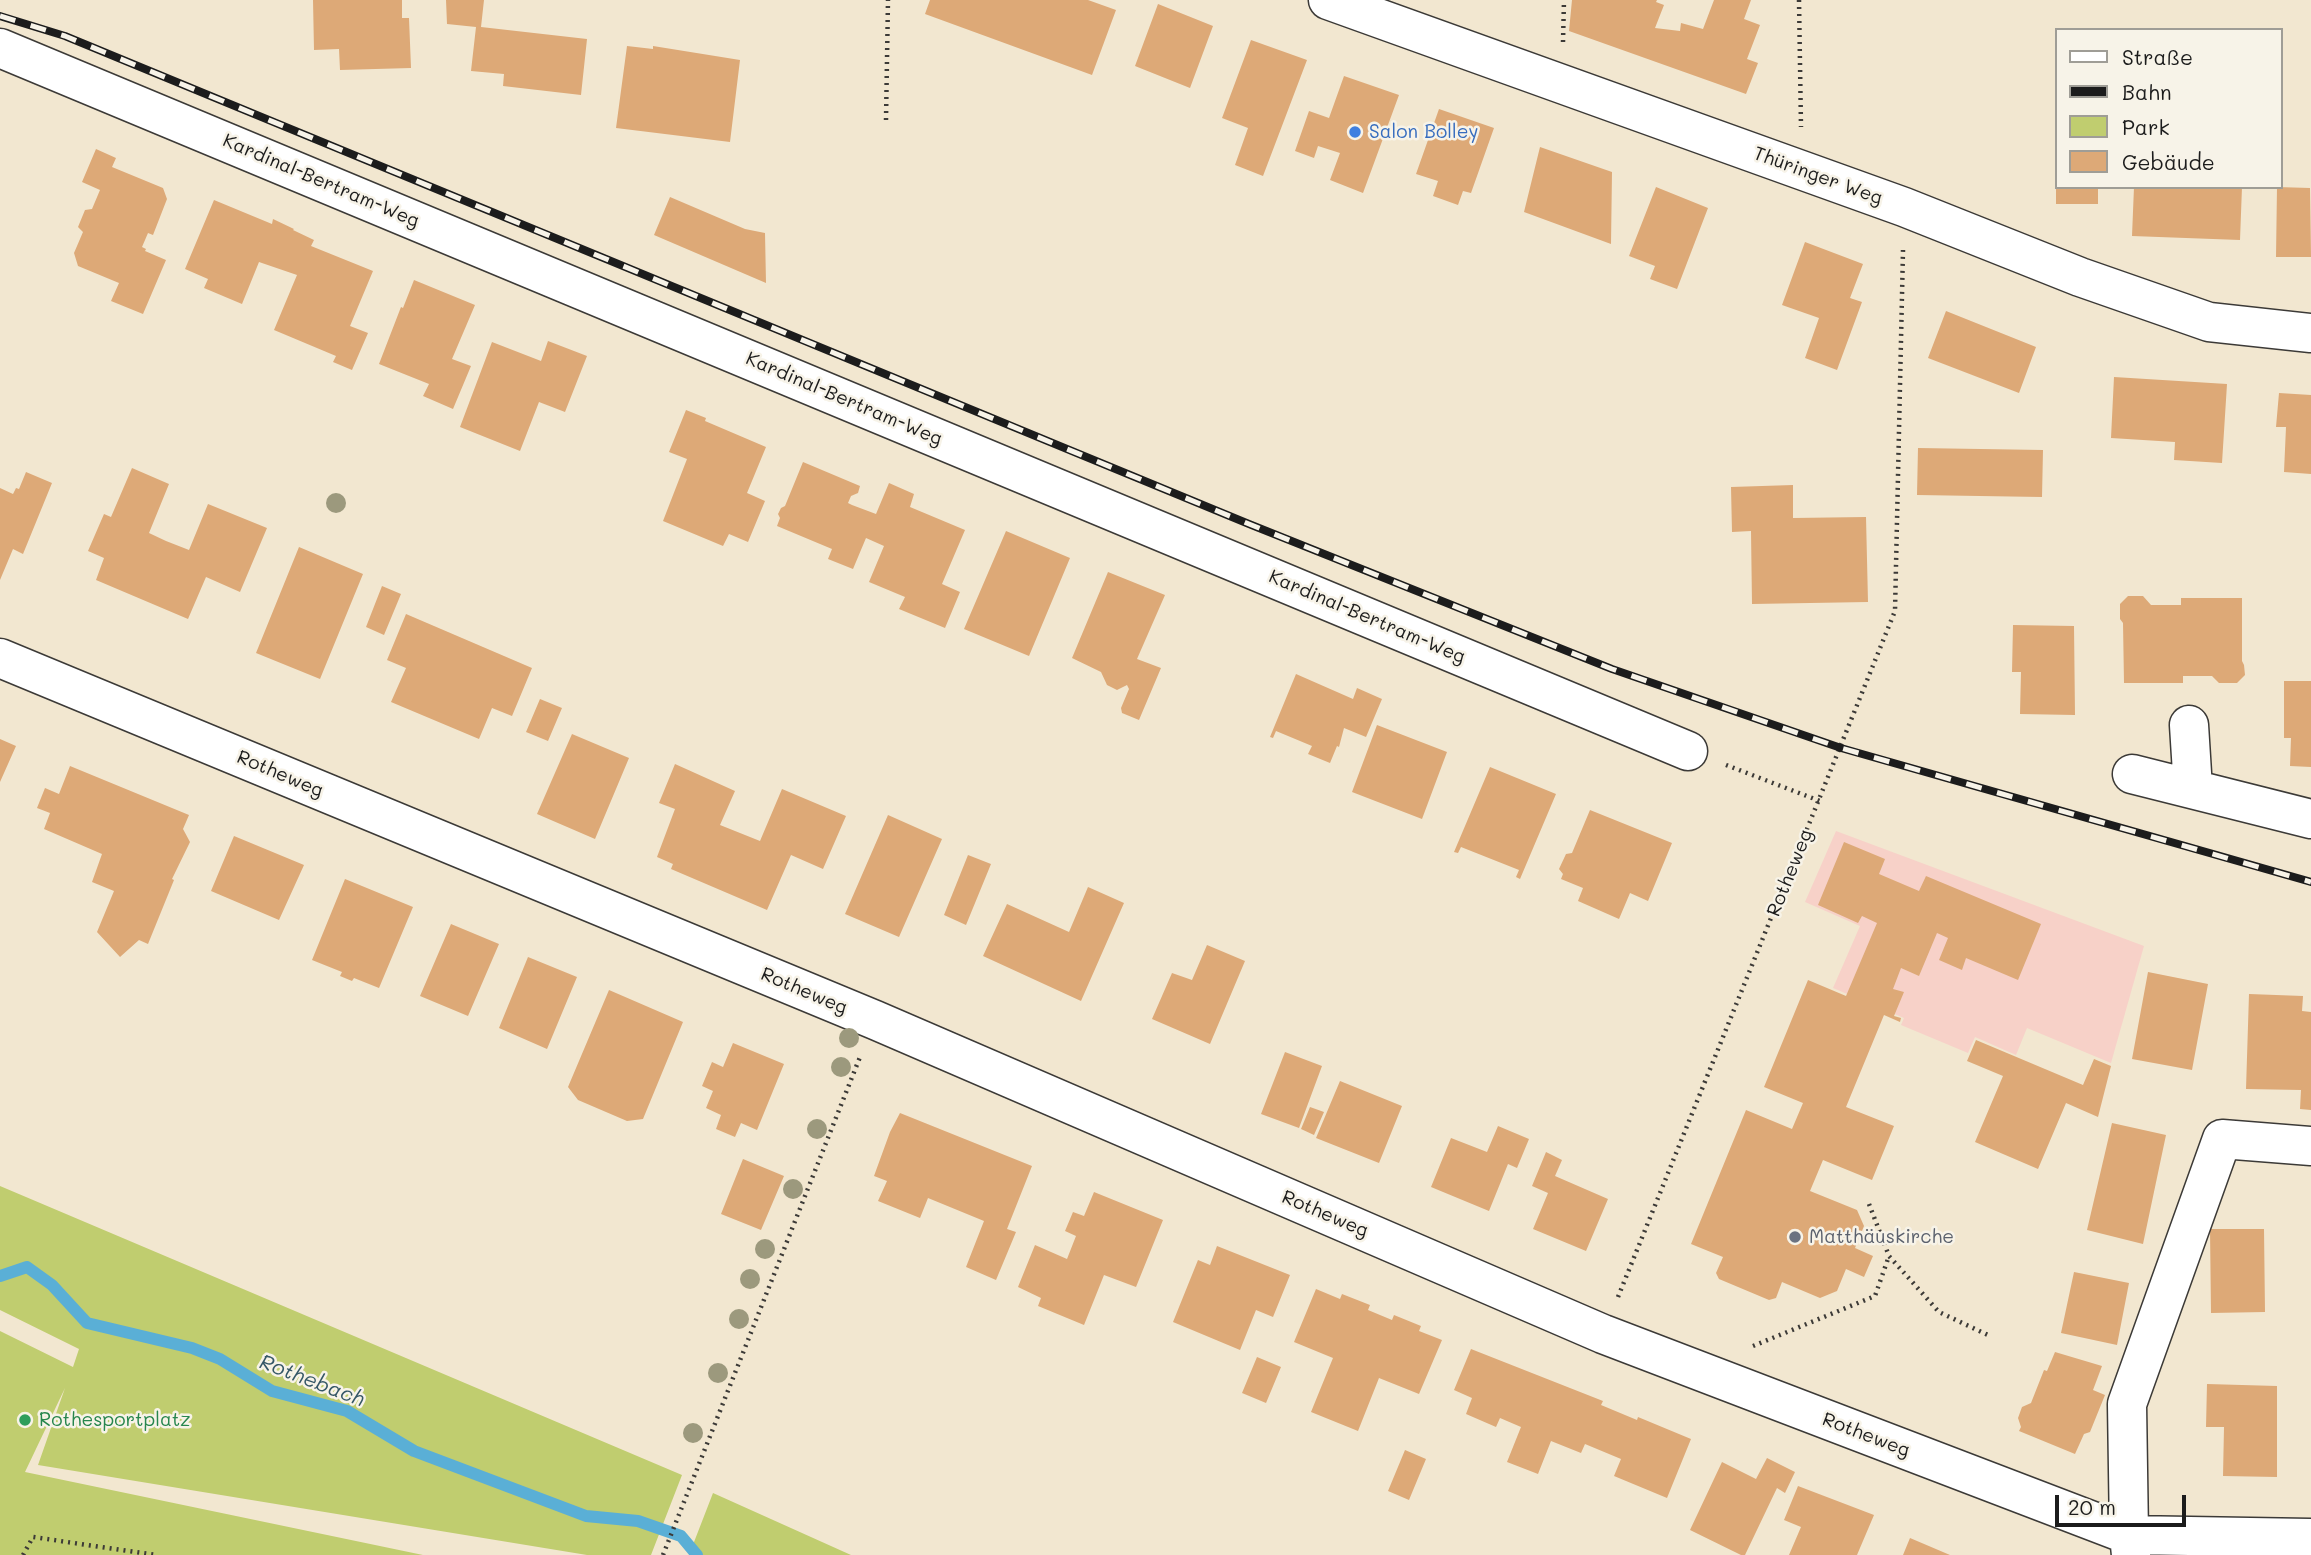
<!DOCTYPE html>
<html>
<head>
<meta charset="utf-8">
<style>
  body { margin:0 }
  #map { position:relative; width:2311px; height:1555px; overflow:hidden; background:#f2e7d0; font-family:Mali,sans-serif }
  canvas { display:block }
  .legend { position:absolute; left:2055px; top:28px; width:228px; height:161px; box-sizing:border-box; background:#f7f3e8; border:2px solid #9f9d96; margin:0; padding:9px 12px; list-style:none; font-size:21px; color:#1c1c1c }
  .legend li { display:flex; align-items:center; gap:14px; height:35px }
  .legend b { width:35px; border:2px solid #9f9d96 }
  .scale { position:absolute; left:2055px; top:1495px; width:131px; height:32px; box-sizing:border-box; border:4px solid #1c1c1c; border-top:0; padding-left:9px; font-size:21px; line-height:24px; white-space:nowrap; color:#1c1c1c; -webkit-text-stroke:5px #f7f3e8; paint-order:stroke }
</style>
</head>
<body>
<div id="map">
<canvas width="2311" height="1555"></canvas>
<ul class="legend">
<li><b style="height:9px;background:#fff"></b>Straße</li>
<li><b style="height:9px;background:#1c1c1c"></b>Bahn</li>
<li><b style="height:19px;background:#c0cd6f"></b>Park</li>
<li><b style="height:19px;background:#dda977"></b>Gebäude</li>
</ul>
<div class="scale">20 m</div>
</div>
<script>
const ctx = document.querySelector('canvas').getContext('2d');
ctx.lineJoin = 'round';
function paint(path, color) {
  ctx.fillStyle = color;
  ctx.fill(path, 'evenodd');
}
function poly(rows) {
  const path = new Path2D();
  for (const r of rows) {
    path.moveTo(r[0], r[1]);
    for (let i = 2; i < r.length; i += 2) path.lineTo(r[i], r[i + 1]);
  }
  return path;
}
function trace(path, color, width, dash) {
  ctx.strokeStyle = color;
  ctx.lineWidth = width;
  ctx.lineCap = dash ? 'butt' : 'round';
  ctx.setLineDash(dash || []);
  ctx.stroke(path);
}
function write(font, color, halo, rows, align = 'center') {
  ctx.font = font + ' Mali,sans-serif';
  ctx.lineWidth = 5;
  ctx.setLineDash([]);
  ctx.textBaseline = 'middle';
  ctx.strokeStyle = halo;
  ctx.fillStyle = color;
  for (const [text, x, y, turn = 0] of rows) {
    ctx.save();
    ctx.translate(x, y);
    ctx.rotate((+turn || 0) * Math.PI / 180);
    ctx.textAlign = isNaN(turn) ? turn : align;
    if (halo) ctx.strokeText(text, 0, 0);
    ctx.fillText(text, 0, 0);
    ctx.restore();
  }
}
paint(poly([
  [1836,831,2144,946,2111,1063,2027,1028,2016,1055,1975,1037,1968,1053,1901,1025,1904,1018,1833,988,1860,926,1805,902]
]), '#f7d1c8');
paint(poly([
  [0,1186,682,1475,651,1555,587,1555,38,1465,65,1388,25,1472,423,1555,0,1555,0,1331,73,1367,79,1349,0,1310],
  [713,1493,851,1555,689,1555]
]), '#c0cd6f');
trace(poly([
  [0,1276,27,1267,52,1285,87,1323,192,1348,220,1359,272,1391,347,1411,414,1451,586,1516,638,1521,681,1536,697,1555]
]), '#5aafd6', 12);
paint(poly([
  [313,0,402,0,402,18,409,18,411,68,340,70,339,49,314,50],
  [446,0,484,0,481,27,587,39,581,95,503,86,504,74,471,71,476,27,447,24],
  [930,0,1088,0,1116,10,1092,75,925,14],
  [1572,0,1657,0,1656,2,1664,5,1655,28,1680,31,1681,23,1703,29,1714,0,1751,0,1744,19,1760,25,1747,59,1758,63,1746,94,1569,31],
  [1158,4,1213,26,1190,88,1135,66],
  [1251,40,1307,60,1263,176,1235,165,1248,128,1222,118],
  [627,46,653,49,653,46,740,60,730,142,616,128],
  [1344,76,1399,95,1363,193,1330,180,1340,153,1318,146,1314,158,1295,151,1309,111,1329,118],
  [1439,109,1494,128,1471,193,1463,191,1458,205,1433,196,1438,181,1416,174],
  [1540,147,1612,172,1611,244,1524,212],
  [96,149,116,158,112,167,163,188,167,199,153,235,148,233,142,247,146,249,145,251,166,260,143,314,111,301,119,283,78,266,74,253,83,232,78,227,85,210,92,209,100,190,82,182],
  [1656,187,1708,208,1677,289,1650,279,1655,266,1629,256],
  [2056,187,2098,187,2098,204,2056,204],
  [2134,187,2242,187,2240,240,2132,236],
  [2277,187,2310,188,2311,257,2276,257],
  [670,197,745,229,765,233,766,283,654,235],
  [214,200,272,224,273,219,294,229,293,230,314,240,311,246,373,271,350,326,368,333,352,370,333,362,336,356,274,330,297,275,259,262,242,304,204,288,208,279,185,269],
  [1805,242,1863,264,1850,298,1862,302,1837,370,1805,358,1819,318,1782,305],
  [414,280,475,305,452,359,471,366,453,409,423,396,429,384,379,364,401,307,403,308],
  [1946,311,2036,347,2019,393,1928,358],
  [548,341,587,356,565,412,539,402,520,451,460,427,492,342,541,361],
  [2114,377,2227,384,2222,463,2174,460,2175,442,2111,438],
  [2279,393,2311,395,2311,474,2284,472,2286,427,2276,427],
  [686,410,706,418,705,421,766,447,747,493,765,501,748,542,729,534,723,546,663,521,687,459,669,452],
  [1918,448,2043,450,2042,497,1917,495],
  [803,462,860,486,858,493,851,496,848,503,852,505,876,514,889,483,914,494,910,507,965,530,942,584,960,592,945,628,899,609,905,597,869,582,884,546,866,538,853,569,828,559,832,549,777,526,780,518,778,514,781,508,785,506],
  [132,468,169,484,149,533,166,541,189,550,208,504,267,528,240,592,206,577,188,619,96,580,104,558,88,551,104,514,111,517],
  [26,472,52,483,23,554,13,549,0,580,0,488,13,494,16,488,19,489],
  [1793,485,1793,518,1866,517,1868,602,1752,604,1751,531,1732,532,1731,487],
  [1006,531,1070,558,1029,656,964,629],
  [299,547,363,574,320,679,256,653],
  [1108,572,1165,595,1137,659,1161,668,1139,720,1122,713,1121,708,1129,689,1127,685,1117,690,1107,685,1101,672,1072,658],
  [382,586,401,594,384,635,366,627],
  [2128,596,2143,596,2151,605,2181,605,2181,598,2242,598,2242,661,2244,665,2245,675,2237,683,2219,683,2212,676,2183,676,2183,683,2124,683,2123,623,2120,619,2120,604],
  [406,614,532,668,512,716,492,708,479,739,391,702,406,668,387,660],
  [2013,625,2074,626,2075,715,2020,714,2021,672,2012,672],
  [1296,674,1353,699,1357,688,1382,699,1366,737,1344,728,1339,747,1337,746,1330,763,1308,754,1312,746,1276,731,1273,738,1270,737],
  [2284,681,2311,681,2311,767,2290,766,2291,738,2284,738],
  [540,699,562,708,548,741,526,732],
  [1377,725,1447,752,1422,819,1352,792],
  [572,734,629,758,595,839,537,814],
  [0,739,16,746,0,782],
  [675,764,735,791,720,825,760,841,782,789,846,816,823,869,791,855,767,910,671,869,673,864,657,857,675,809,659,803],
  [70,766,189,815,183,829,190,842,172,879,174,880,148,944,139,940,120,957,97,932,114,891,92,882,102,854,44,829,50,813,37,808,45,788,59,794],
  [1490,767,1556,794,1520,879,1516,877,1519,870,1461,847,1458,853,1454,852],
  [1590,810,1672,843,1648,901,1630,893,1619,919,1578,901,1583,888,1561,879,1563,874,1559,869,1566,854,1572,853],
  [888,815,942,839,899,937,845,914],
  [234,836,304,865,279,920,211,891],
  [1844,842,1885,859,1879,874,1919,891,1926,876,2041,924,2018,980,1966,958,1962,970,1939,960,1948,938,1937,933,1919,976,1901,968,1893,989,1904,992,1894,1016,1901,1018,1900,1022,1884,1015,1846,1107,1894,1126,1872,1180,1823,1160,1810,1191,1857,1210,1864,1226,1855,1248,1873,1256,1864,1277,1846,1269,1837,1291,1820,1298,1782,1282,1776,1298,1769,1300,1719,1279,1716,1273,1723,1257,1691,1244,1746,1110,1792,1129,1803,1103,1764,1087,1808,980,1846,996,1877,923,1862,916,1858,923,1818,905],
  [968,855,991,864,966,925,944,915],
  [345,879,413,907,379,988,354,978,352,981,340,976,342,972,312,960],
  [1088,887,1124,903,1081,1001,983,956,1007,904,1069,932],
  [451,924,499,944,468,1016,420,996],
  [1207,945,1245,961,1210,1044,1152,1019,1172,973,1192,980],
  [528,957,577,977,547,1049,499,1028],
  [2148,972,2208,984,2192,1070,2132,1059],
  [609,990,683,1022,643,1119,627,1121,578,1100,568,1087],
  [2249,994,2303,996,2302,1011,2311,1012,2311,1110,2300,1109,2301,1090,2246,1089],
  [1976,1040,2083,1085,2094,1059,2111,1066,2098,1117,2066,1103,2038,1169,1975,1142,2003,1076,1967,1061],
  [733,1043,784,1064,757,1130,741,1123,735,1137,716,1129,721,1115,706,1108,713,1091,702,1086,712,1062,723,1067],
  [1285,1052,1322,1066,1299,1128,1261,1114],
  [1340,1081,1402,1106,1379,1163,1316,1138],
  [1310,1107,1324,1112,1314,1135,1301,1129],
  [900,1113,1032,1166,1007,1229,1016,1232,996,1280,966,1267,984,1221,928,1198,920,1218,878,1201,887,1181,874,1176,890,1132],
  [2112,1123,2166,1135,2143,1244,2087,1230],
  [1498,1126,1529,1139,1517,1168,1508,1164,1489,1211,1431,1187,1451,1138,1487,1152],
  [1546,1152,1562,1160,1555,1176,1608,1199,1586,1251,1533,1229,1548,1193,1532,1186],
  [743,1159,784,1176,761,1230,721,1214],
  [1094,1192,1163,1220,1136,1287,1104,1275,1084,1325,1038,1306,1041,1298,1018,1287,1035,1245,1067,1259,1076,1236,1065,1231,1073,1212,1084,1216],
  [2210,1229,2264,1229,2265,1312,2211,1313],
  [1217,1246,1290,1275,1273,1317,1256,1310,1240,1350,1173,1322,1198,1260,1210,1265],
  [2074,1272,2129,1283,2117,1345,2061,1333],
  [1316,1289,1340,1299,1342,1294,1370,1305,1368,1310,1392,1320,1394,1315,1421,1326,1419,1331,1442,1340,1419,1394,1379,1378,1358,1431,1311,1412,1333,1358,1294,1342],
  [1471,1349,1603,1401,1601,1405,1637,1420,1638,1417,1691,1439,1667,1498,1614,1476,1621,1459,1585,1444,1581,1453,1551,1441,1538,1474,1507,1462,1521,1427,1500,1418,1496,1427,1466,1414,1472,1398,1454,1390],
  [2055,1352,2102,1366,2093,1390,2105,1395,2090,1432,2084,1434,2075,1454,2019,1431,2021,1427,2018,1418,2022,1407,2031,1403,2044,1370,2047,1371],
  [1257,1357,1281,1367,1266,1403,1242,1393],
  [2207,1384,2277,1386,2277,1477,2223,1476,2224,1427,2206,1427],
  [1405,1450,1426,1459,1409,1500,1388,1491],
  [1767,1458,1795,1472,1785,1493,1777,1488,1745,1555,1741,1555,1690,1530,1722,1462,1756,1479],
  [1798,1486,1874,1515,1857,1555,1789,1555,1801,1527,1784,1520],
  [1910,1538,1950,1555,1903,1555]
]), '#dda977');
const minor = poly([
  [1328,0,1904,207,2080,277,2209,322,2311,333],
  [0,48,1688,751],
  [0,658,875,1020,1603,1334,2129,1535,2311,1538],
  [2189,725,2193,789],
  [2132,774,2311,819],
  [2131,1555,2129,1535,2127,1404,2222,1139,2311,1146]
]);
trace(minor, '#3c3a37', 41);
trace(poly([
  [1799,0,1801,127],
  [1563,42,1564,0],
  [886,120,888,0],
  [1726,765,1820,801],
  [1869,1204,1889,1256,1939,1312,1990,1336],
  [1618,1297,1895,611,1903,250],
  [1753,1346,1875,1296,1889,1256],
  [23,1555,33,1537,156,1555],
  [663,1555,860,1057]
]), '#3c3a37', 4.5, [2, 5]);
trace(minor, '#fff', 38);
const rail = poly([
  [0,16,65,36,1249,524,1612,669,1841,748,2311,882]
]);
trace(rail, '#1c1c1c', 8);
trace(rail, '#f7f3e8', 5, [16]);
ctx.fillStyle = '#9c997d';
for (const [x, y] of [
  [336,503],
  [849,1038],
  [841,1067],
  [817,1129],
  [793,1189],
  [765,1249],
  [750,1279],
  [739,1319],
  [718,1373],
  [693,1433]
]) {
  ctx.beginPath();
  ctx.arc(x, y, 10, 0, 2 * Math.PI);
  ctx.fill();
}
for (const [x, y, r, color] of [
  [1355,132,7,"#3f7fe0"],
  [1795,1237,7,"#6b7280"],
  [25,1420,7,"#2e9e5b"]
]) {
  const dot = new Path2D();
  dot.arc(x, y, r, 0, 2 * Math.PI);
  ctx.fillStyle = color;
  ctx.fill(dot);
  trace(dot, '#f7f3e8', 2.5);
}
write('19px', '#366cbe', '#f7f3e8', [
  ["Salon Bolley",1369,132]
], 'left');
write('19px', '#1c1c1c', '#f7f3e8', [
  ["Thüringer Weg",1818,176,20],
  ["Kardinal-Bertram-Weg",321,181,23],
  ["Kardinal-Bertram-Weg",844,399,23],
  ["Kardinal-Bertram-Weg",1367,617,23],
  ["Rotheweg",280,774,23],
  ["Rotheweg",1790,873,-68],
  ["Rotheweg",804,991,23],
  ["Rotheweg",1325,1214,23],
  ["Rotheweg",1866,1435,21]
]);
write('19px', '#5b616d', '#f7f3e8', [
  ["Matthäuskirche",1809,1237]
], 'left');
write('19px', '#27864d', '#f7f3e8', [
  ["Rothesportplatz",39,1420]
], 'left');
write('italic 21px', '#355766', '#f7f3e8', [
  ["Rothebach",312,1381,21]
]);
</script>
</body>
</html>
